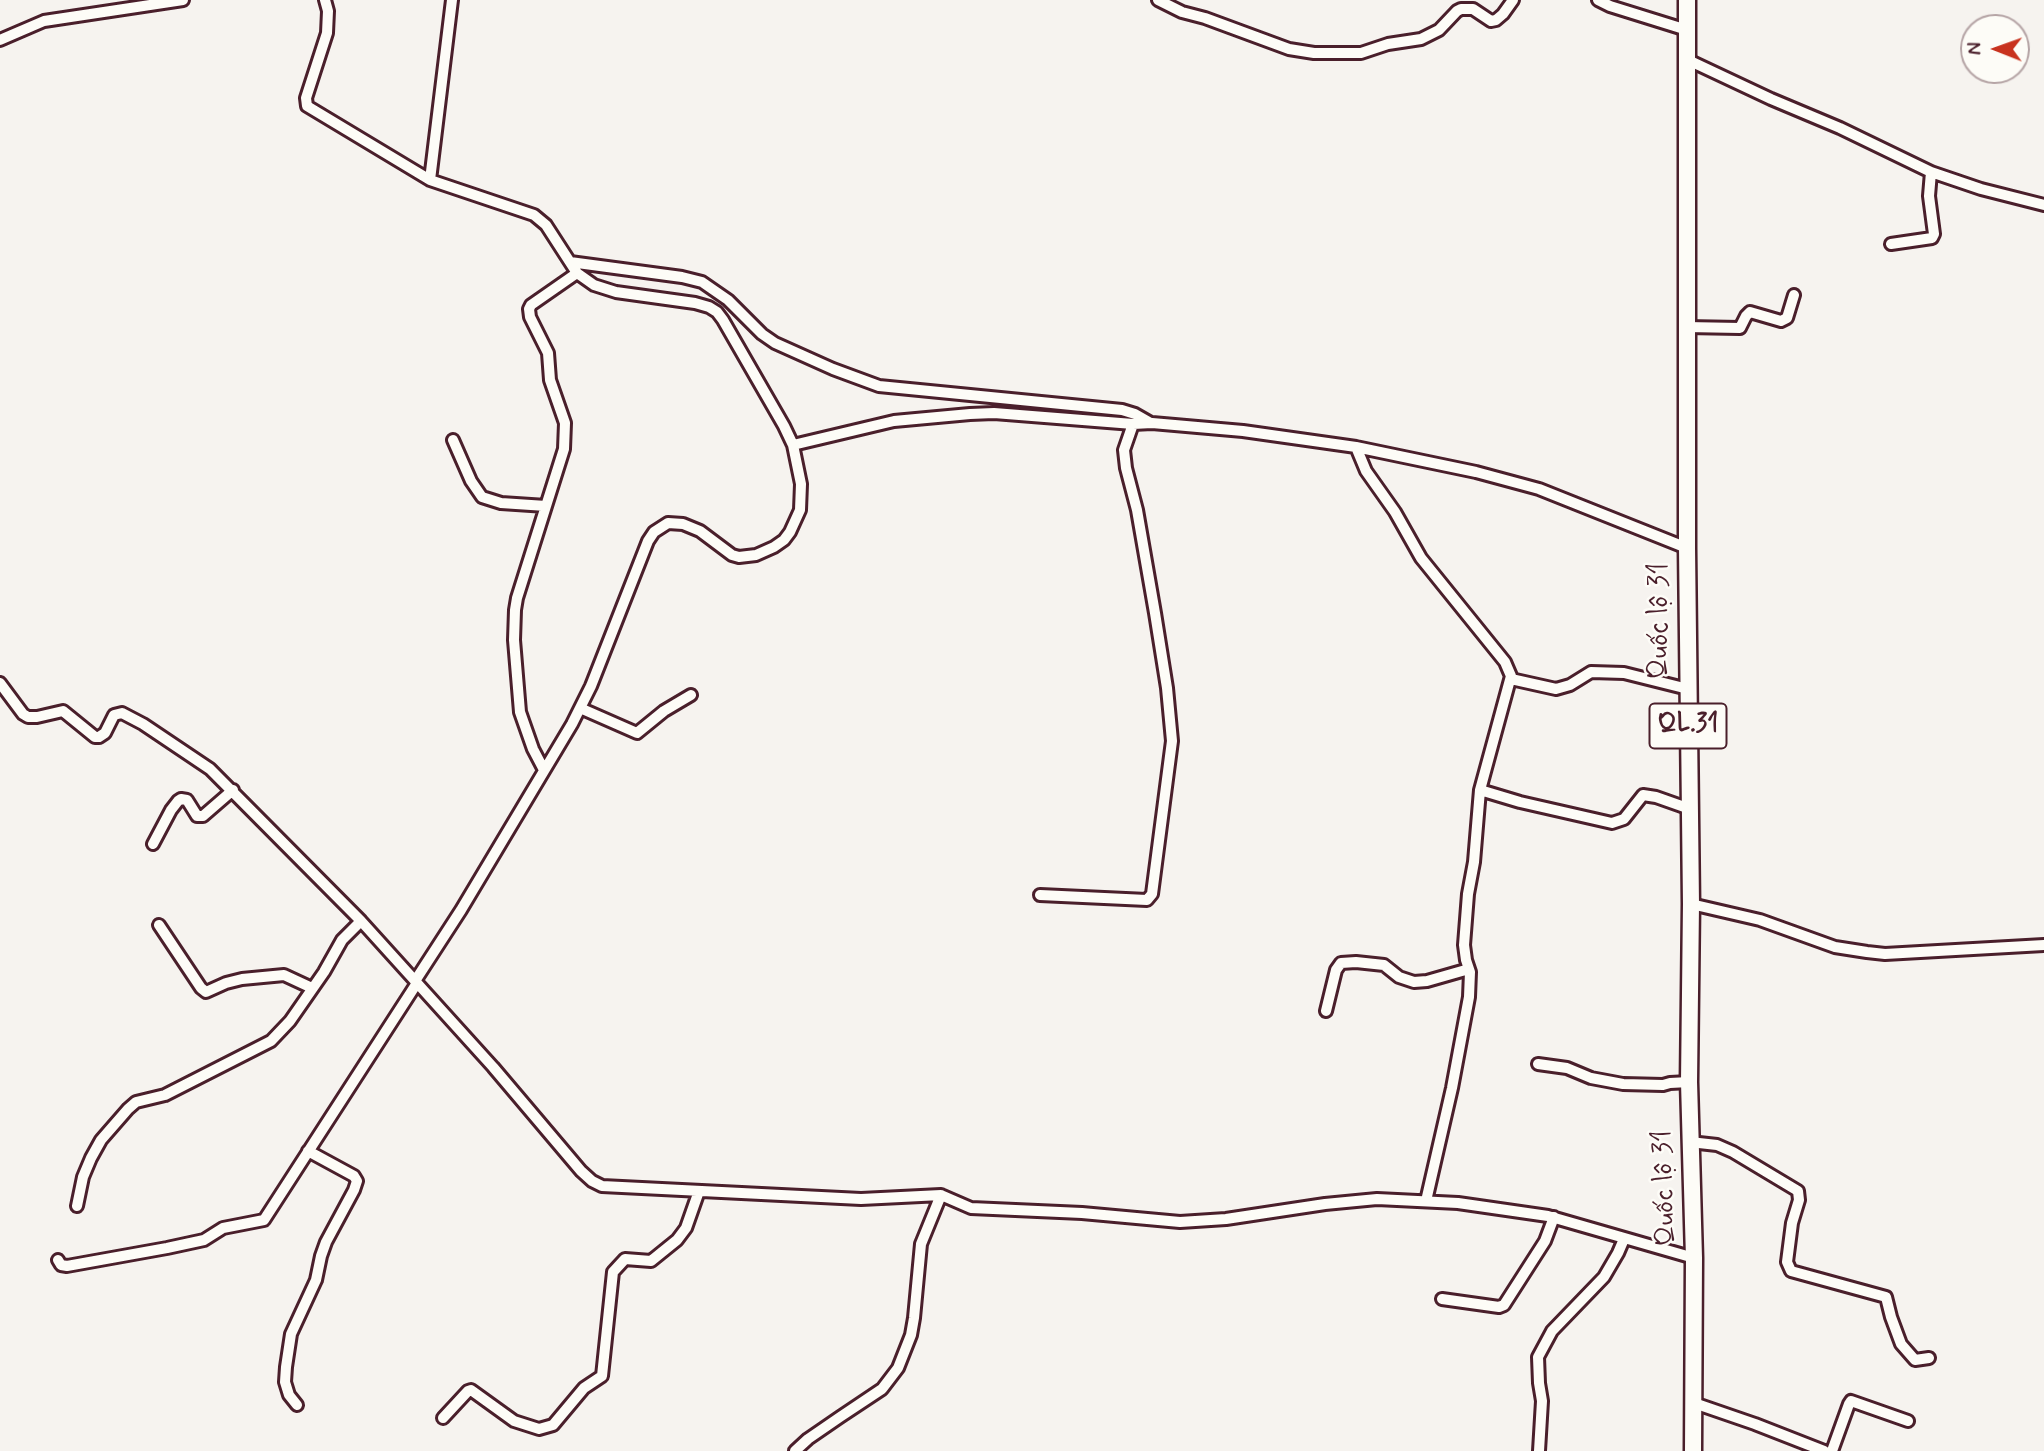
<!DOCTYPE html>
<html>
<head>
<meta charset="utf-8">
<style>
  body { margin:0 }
  #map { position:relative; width:2044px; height:1451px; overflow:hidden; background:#f6f3ef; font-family:Mynerve,sans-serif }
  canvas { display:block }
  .north { position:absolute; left:1960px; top:14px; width:70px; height:70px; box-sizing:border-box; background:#fdfcf7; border:2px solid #b5a4a5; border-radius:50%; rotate:271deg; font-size:19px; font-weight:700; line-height:28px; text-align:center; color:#4a1f2b }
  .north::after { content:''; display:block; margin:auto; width:24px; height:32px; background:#c8321e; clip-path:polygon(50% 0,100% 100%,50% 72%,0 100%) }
</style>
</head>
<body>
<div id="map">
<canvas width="2044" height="1451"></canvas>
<div class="north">N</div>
</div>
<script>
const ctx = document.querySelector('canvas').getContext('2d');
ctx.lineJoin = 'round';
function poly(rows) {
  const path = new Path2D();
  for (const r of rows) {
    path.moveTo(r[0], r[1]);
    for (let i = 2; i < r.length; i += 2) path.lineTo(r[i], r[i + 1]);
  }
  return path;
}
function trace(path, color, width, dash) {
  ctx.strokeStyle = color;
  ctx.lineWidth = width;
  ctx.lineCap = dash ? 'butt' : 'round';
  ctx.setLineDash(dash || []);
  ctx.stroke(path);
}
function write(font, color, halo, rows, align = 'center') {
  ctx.font = font + ' Mynerve,sans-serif';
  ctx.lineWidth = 5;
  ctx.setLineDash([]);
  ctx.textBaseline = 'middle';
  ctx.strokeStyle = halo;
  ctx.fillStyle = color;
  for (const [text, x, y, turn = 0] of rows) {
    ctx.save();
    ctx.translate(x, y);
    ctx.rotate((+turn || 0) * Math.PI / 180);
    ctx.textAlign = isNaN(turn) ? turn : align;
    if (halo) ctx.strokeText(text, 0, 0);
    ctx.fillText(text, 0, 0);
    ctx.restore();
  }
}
const minor = poly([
  [325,0,328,11,327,33,306,98,307,106,430,180,534,215,546,225,577,273,594,285,616,292,695,303,709,307,717,312,723,320,784,426,793,445,801,484,800,510,790,532,784,540,774,547,756,555,739,557,732,555,700,531,683,524,668,523,654,532,648,541,591,686,572,724,461,910,415,981],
  [1158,0,1182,12,1205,18,1289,49,1314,53,1361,53,1388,44,1421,39,1439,30,1457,11,1461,9,1473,9,1491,21,1496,20,1503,14,1513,0],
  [1598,0,1610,6,1687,30],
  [0,40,44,21,183,0],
  [1688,60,1771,99,1840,128,1931,172,1981,189,2044,205],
  [430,180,452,0],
  [1891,244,1932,238,1934,234,1929,196,1931,172],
  [570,262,682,277,702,282,728,300,762,334,775,343,833,369,879,386,1122,410,1135,414,1149,422],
  [1686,327,1740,328,1746,316,1750,312,1781,321,1787,318,1794,295],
  [453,440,471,481,482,497,501,503,546,506],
  [793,445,894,421,970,414,994,413,1133,424,1152,423,1243,431,1356,447,1476,472,1539,489,1687,548],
  [1356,447,1366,471,1395,512,1421,558,1505,662,1511,676,1480,790,1474,862,1468,894,1464,945,1466,960,1470,972,1469,997,1452,1088,1426,1201],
  [1511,679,1556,689,1570,685,1591,672,1624,673,1688,689],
  [0,683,23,714,28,717,37,717,63,711,95,737,99,737,105,733,114,715,122,713,143,724,210,769,361,921,493,1067,581,1171,592,1181,602,1186,861,1199,941,1195,971,1208,1082,1213,1180,1222,1226,1219,1325,1204,1377,1199,1458,1203,1548,1216,1694,1258],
  [580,708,637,733,664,711,691,695],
  [544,770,533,749,520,712,514,640,515,610,517,598,564,449,565,423,550,380,548,353,530,317,529,309,531,305,577,273],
  [1480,790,1520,802,1612,823,1624,819,1643,795,1656,797,1690,809],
  [153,844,171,810,178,801,181,799,187,800,197,816,203,816,233,790],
  [1040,895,1147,900,1152,894,1172,741,1167,688,1155,613,1137,510,1126,468,1124,450,1133,424],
  [1691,904,1760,920,1835,947,1867,952,1885,954,2044,945],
  [159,925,201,988,206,992,226,983,242,979,284,975,312,988],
  [1326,1011,1336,970,1341,963,1356,962,1384,965,1399,977,1414,982,1427,981,1469,969],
  [1538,1064,1567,1068,1591,1078,1623,1084,1663,1085,1670,1083,1689,1082],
  [1690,1142,1717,1145,1733,1152,1798,1191,1799,1200,1792,1223,1787,1262,1791,1271,1886,1297,1891,1317,1901,1344,1915,1360,1929,1358],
  [77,1206,83,1177,91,1158,101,1140,128,1109,136,1102,165,1095,271,1041,290,1021,324,972,342,940,361,921],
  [58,1260,61,1265,67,1266,167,1248,204,1240,223,1228,264,1220,417,983],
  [1442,1299,1499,1307,1504,1305,1545,1241,1554,1217],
  [1694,1403,1755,1424,1824,1451],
  [297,1405,289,1395,285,1382,286,1367,291,1334,316,1280,321,1256,326,1242,354,1190,357,1181,354,1176,308,1151],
  [443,1418,468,1391,471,1390,514,1421,539,1429,553,1425,584,1388,602,1376,613,1272,625,1259,651,1261,677,1240,686,1228,699,1191],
  [795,1451,808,1439,840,1417,882,1389,898,1368,911,1335,914,1318,921,1244,941,1195],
  [1539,1451,1542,1401,1539,1383,1538,1357,1552,1331,1604,1277,1618,1253,1624,1239],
  [1832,1451,1849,1404,1851,1401,1908,1421]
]);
const highway = poly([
  [1687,0,1687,548,1691,904,1689,1082,1694,1258,1693,1451]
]);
trace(minor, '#4a1f2b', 16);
trace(highway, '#4a1f2b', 21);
trace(minor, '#fdfcf7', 10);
trace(highway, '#fdfcf7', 16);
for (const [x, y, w] of [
  [1688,726,77]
]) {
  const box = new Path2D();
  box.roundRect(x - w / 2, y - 22.5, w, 45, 5);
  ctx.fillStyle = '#fdfcf7';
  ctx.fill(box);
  trace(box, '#4a1f2b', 2);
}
write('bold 26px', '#4a1f2b', null, [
  ["QL.31",1688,726]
]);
write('28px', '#4a1f2b', '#fdfcf7', [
  ["Quốc lộ 31",1661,621,-90],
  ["Quốc lộ 31",1666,1188,-92]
]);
</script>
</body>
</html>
